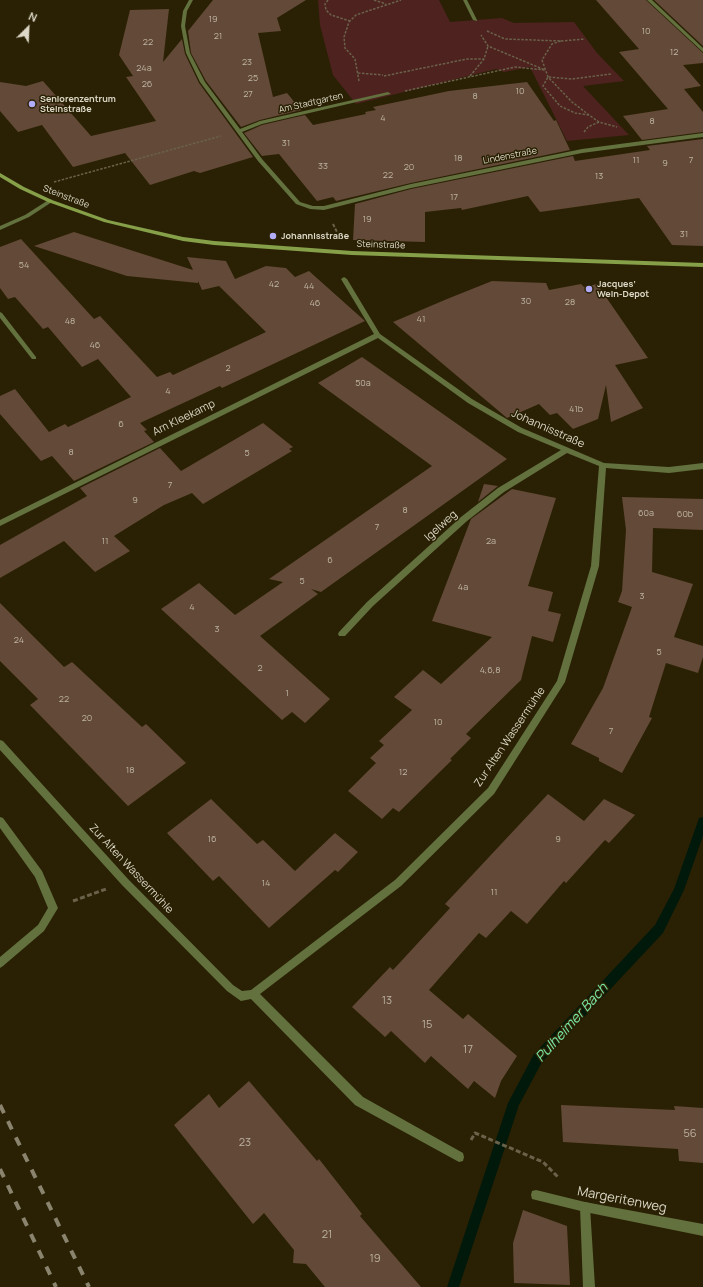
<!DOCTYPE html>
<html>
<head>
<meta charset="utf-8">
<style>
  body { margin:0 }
  #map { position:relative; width:703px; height:1287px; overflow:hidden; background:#2a2104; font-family:Manrope,sans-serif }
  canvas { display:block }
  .north { position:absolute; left:8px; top:8px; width:40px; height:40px; -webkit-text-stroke:3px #2a2104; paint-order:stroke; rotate:24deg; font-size:11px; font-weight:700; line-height:16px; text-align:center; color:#ddd8c7 }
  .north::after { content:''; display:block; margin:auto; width:14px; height:18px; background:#ddd8c7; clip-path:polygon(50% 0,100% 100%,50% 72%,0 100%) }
</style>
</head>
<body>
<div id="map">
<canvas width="703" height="1287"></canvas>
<div class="north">N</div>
</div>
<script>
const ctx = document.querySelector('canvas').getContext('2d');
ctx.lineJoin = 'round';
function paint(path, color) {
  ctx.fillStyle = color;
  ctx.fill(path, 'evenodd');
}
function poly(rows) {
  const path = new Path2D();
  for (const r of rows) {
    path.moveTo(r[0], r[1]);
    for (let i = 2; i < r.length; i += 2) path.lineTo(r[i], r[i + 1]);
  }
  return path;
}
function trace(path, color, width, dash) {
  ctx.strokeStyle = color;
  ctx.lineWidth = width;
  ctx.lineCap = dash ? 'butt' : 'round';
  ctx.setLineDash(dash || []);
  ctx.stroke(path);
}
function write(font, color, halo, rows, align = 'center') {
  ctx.font = font + ' Manrope,sans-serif';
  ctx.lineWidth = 3;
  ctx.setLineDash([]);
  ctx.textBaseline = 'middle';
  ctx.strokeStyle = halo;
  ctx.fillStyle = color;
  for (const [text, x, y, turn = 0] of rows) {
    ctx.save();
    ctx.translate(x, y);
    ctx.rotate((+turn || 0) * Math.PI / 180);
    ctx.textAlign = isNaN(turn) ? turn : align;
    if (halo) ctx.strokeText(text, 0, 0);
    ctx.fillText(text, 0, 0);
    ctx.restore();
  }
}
paint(poly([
  [318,0,439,0,450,22,502,18,514,23,574,22,597,53,624,81,583,86,629,135,567,141,530,67,504,72,496,69,356,104,333,75,320,25]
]), '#4e221f');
paint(poly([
  [703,817,703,836,684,890,663,933,542,1062,519,1105,459,1287,447,1287,508,1103,534,1054,655,925,674,889,698,821,699,818,703,817]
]), '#01190b');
paint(poly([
  [213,0,306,0,277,18,281,31,258,33,273,97,287,93,301,110,260,120,241,127,206,81,191,53,188,31],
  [596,0,646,0,703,53,703,63,683,65,701,86,684,89,703,112,703,132,642,140,623,116,668,109,619,52,639,49],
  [654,0,703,0,703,46],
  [169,9,163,62,182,39,185,54,199,83,253,157,200,173,194,171,150,185,125,153,73,167,42,125,18,132,0,111,0,82,26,86,43,81,91,136,156,121,126,77,133,76,119,55,130,10],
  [527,82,554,121,556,120,570,150,411,183,336,201,333,197,317,201,279,154,262,156,244,133,262,125,305,115,313,125,366,114,365,112,376,110,373,107,449,91],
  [703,139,703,246,672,245,639,198,540,212,528,196,462,210,461,208,425,212,425,242,353,240,355,204,411,189,573,156,575,161,650,150,647,146],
  [74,232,193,270,187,257,226,261,235,279,266,266,286,268,295,277,309,271,365,321,222,388,220,386,140,423,147,430,144,431,154,442,74,481,52,456,41,461,0,414,0,396,15,389,49,432,65,424,68,427,131,397,98,359,82,367,48,327,43,329,15,297,8,299,0,288,0,247,21,239,94,319,100,316,157,377,170,372,173,375,266,332,219,286,202,290,198,281,198,283,127,276,34,246],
  [492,281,546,283,549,290,581,284,584,287,597,284,648,358,615,365,643,408,611,422,606,385,598,419,573,429,557,413,550,415,539,404,507,418,393,322,447,299],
  [362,357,507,459,321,592,311,589,318,594,260,636,330,699,305,723,292,712,282,720,161,609,199,583,235,615,283,582,269,579,432,466,318,383],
  [263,423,293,447,289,449,292,451,203,504,192,493,164,505,114,536,130,551,95,572,64,541,0,578,0,545,87,496,80,488,160,448,181,471],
  [484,484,498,486,478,502],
  [512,489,556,498,528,586,553,592,548,611,561,614,553,642,532,636,521,680,466,734,471,738,450,759,452,760,399,812,393,808,382,819,348,791,376,763,370,758,384,745,379,741,412,710,394,697,423,670,441,684,492,637,432,621,471,519],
  [622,497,703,499,703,530,653,528,652,572,693,584,674,637,703,646,703,657,698,673,666,663,649,717,652,718,622,773,599,761,599,758,571,744,603,688,632,607,618,602,622,591,626,530],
  [0,603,64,667,72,662,142,727,146,724,186,763,128,806,30,705,38,699,0,661],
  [548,794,584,821,604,799,635,815,609,843,605,840,566,883,564,881,527,924,511,911,486,938,479,933,429,990,463,1019,468,1014,517,1056,501,1081,495,1098,474,1081,468,1089,431,1056,425,1063,391,1031,385,1037,352,1007,390,967,393,970,429,931,450,908,445,904],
  [211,799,257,844,263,840,295,871,335,833,358,852,338,872,335,870,269,928,219,876,213,881,167,833],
  [249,1081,317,1161,319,1159,362,1214,360,1216,421,1287,325,1287,306,1264,293,1263,294,1250,264,1213,253,1224,174,1125,209,1094,219,1108],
  [561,1105,675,1110,674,1106,703,1108,703,1163,679,1161,678,1149,563,1142],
  [523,1210,567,1226,570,1285,514,1283,513,1243]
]), '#634937');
trace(poly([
  [328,0,325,4,326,10,331,15,350,21],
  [374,0,386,4],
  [487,31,505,39,561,41,552,44,542,60,548,77,572,102,589,115,599,122,617,127],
  [561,41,585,39],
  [358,73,383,75],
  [384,76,467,59,484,59],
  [470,76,484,59,488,46],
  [359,81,355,59,345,48,344,37,349,22,356,15,401,0],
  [405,91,515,67,545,70,488,46,481,35],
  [589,115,575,113,560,106,543,86,548,77,572,79,611,74],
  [584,132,588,127,599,122],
  [54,182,221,136]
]), '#6a624a', 1.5, [2.5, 1.5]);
trace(poly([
  [333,224,338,234]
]), '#6a624a', 2, [3.5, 1.5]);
trace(poly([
  [73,901,106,889],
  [471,1140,475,1133,543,1162,558,1177]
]), '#6a624a', 3, [5, 2.5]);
paint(poly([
  [463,0,467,0,477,20,477,21,473,20,463,0],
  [585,1202,589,1203,590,1207,595,1287,583,1287,580,1207,581,1203,585,1202]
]), '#62713e');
paint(poly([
  [189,0,193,0,187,11,185,26,190,53,205,82,240,129,260,121,388,92,391,94,262,124,242,132,262,159,300,202,313,206,324,206,411,184,582,149,703,133,703,137,582,153,411,188,324,210,310,209,296,204,258,161,200,82,186,53,181,26,183,11,189,0],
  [647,0,652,0,703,48,703,52,647,0],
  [50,199,52,200,52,202,29,217,0,230,0,226,25,215,50,199],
  [344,277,347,279,380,334,472,399,522,428,604,463,669,467,703,463,703,469,669,473,606,468,599,566,565,682,494,794,401,886,260,994,363,1097,463,1153,464,1157,463,1161,459,1162,355,1105,251,999,241,1001,227,991,122,885,0,750,0,740,3,741,128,879,233,985,242,991,251,990,395,880,488,788,557,681,591,566,599,466,567,453,504,492,467,521,373,606,345,636,339,636,338,634,339,632,367,602,461,517,498,488,561,450,518,432,468,403,378,338,0,526,0,520,374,334,341,279,344,277],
  [0,312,2,313,36,357,36,359,32,359,0,318,0,312],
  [0,817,3,818,42,871,58,908,44,931,3,966,0,968,0,957,38,925,48,908,35,877,0,828,0,817],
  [536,1190,585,1202,703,1224,703,1236,585,1212,536,1200,532,1199,531,1195,532,1191,536,1190]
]), '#62713e');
paint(poly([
  [0,173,24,187,52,200,108,220,183,237,214,241,352,251,703,263,703,267,352,255,214,245,183,241,104,222,48,202,20,189,0,177,0,173]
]), '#869f49');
trace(poly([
  [0,1105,89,1287],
  [0,1169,56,1287]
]), '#8a836d', 4, [9, 9]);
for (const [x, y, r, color] of [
  [32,104,4,"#b3adf9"],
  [273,236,4,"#b3adf9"],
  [589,289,4,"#b3adf9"]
]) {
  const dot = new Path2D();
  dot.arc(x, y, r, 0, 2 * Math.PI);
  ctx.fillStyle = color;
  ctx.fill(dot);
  trace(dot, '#2a2104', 1.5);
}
write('9px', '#beb4a3', null, [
  ["19",213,19],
  ["10",646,31],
  ["21",218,36],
  ["22",148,42],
  ["12",674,52],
  ["23",247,62],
  ["24a",144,68],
  ["25",253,78],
  ["26",147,84],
  ["10",520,91],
  ["27",248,94],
  ["8",475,96],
  ["4",383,118],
  ["8",652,121],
  ["31",286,143],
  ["18",458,158],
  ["11",636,160],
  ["7",691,160],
  ["9",665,163],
  ["33",323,166],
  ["20",409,167],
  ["22",388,175],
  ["13",599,176],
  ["17",454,197],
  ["19",367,219],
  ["31",684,234],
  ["54",24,265],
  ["42",274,284],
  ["44",309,286],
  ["30",526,301],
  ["28",570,302],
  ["46",315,303],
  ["41",421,319],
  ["48",70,321],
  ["46",95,345],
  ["2",228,368],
  ["50a",363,383],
  ["4",168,391],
  ["41b",576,409],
  ["6",121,424],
  ["8",71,452],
  ["5",247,453],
  ["7",170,485],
  ["9",135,500],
  ["8",405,510],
  ["60a",646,513],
  ["60b",685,514],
  ["7",377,527],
  ["11",105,541],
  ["2a",491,541],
  ["6",330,560],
  ["5",302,581],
  ["4a",463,587],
  ["3",642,596],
  ["4",192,607],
  ["3",217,629],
  ["24",19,640],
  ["5",659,652],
  ["2",260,668],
  ["4,6,8",490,670],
  ["1",287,693],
  ["22",64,699],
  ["20",87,718],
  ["10",438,722],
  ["7",611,731],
  ["18",130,770],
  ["12",403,772],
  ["16",212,839],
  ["9",558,839],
  ["14",266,883],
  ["11",494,892]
]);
write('bold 9px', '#ddd8c7', '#2a2104', [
  ["Seniorenzentrum",40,99],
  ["Steinstraße",40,109],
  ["Johannisstraße",281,236],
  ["Jacques’",597,284],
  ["Wein-Depot",597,294]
], 'left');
write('9px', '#ddd8c7', '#2a2104', [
  ["Am Stadtgarten",311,103,-13],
  ["Lindenstraße",510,156,-11],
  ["Steinstraße",66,197,21],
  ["Steinstraße",381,245,2]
]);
write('11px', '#ddd8c7', '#2a2104', [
  ["Am Kleekamp",184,418,-26],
  ["Johannisstraße",548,429,24],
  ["Igelweg",441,526,-42],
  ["Zur Alten Wassermühle",510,737,-56],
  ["Zur Alten Wassermühle",131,869,47]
]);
write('11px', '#beb4a3', null, [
  ["13",387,1001],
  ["15",427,1025],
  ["17",468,1050],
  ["56",690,1134],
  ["23",245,1143],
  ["21",327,1235],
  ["19",375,1259]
]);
write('13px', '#ddd8c7', '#2a2104', [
  ["Margeritenweg",622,1200,11]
]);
write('italic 14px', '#78e8a4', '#2a2104', [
  ["Pulheimer Bach",572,1023,-48]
]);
</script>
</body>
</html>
